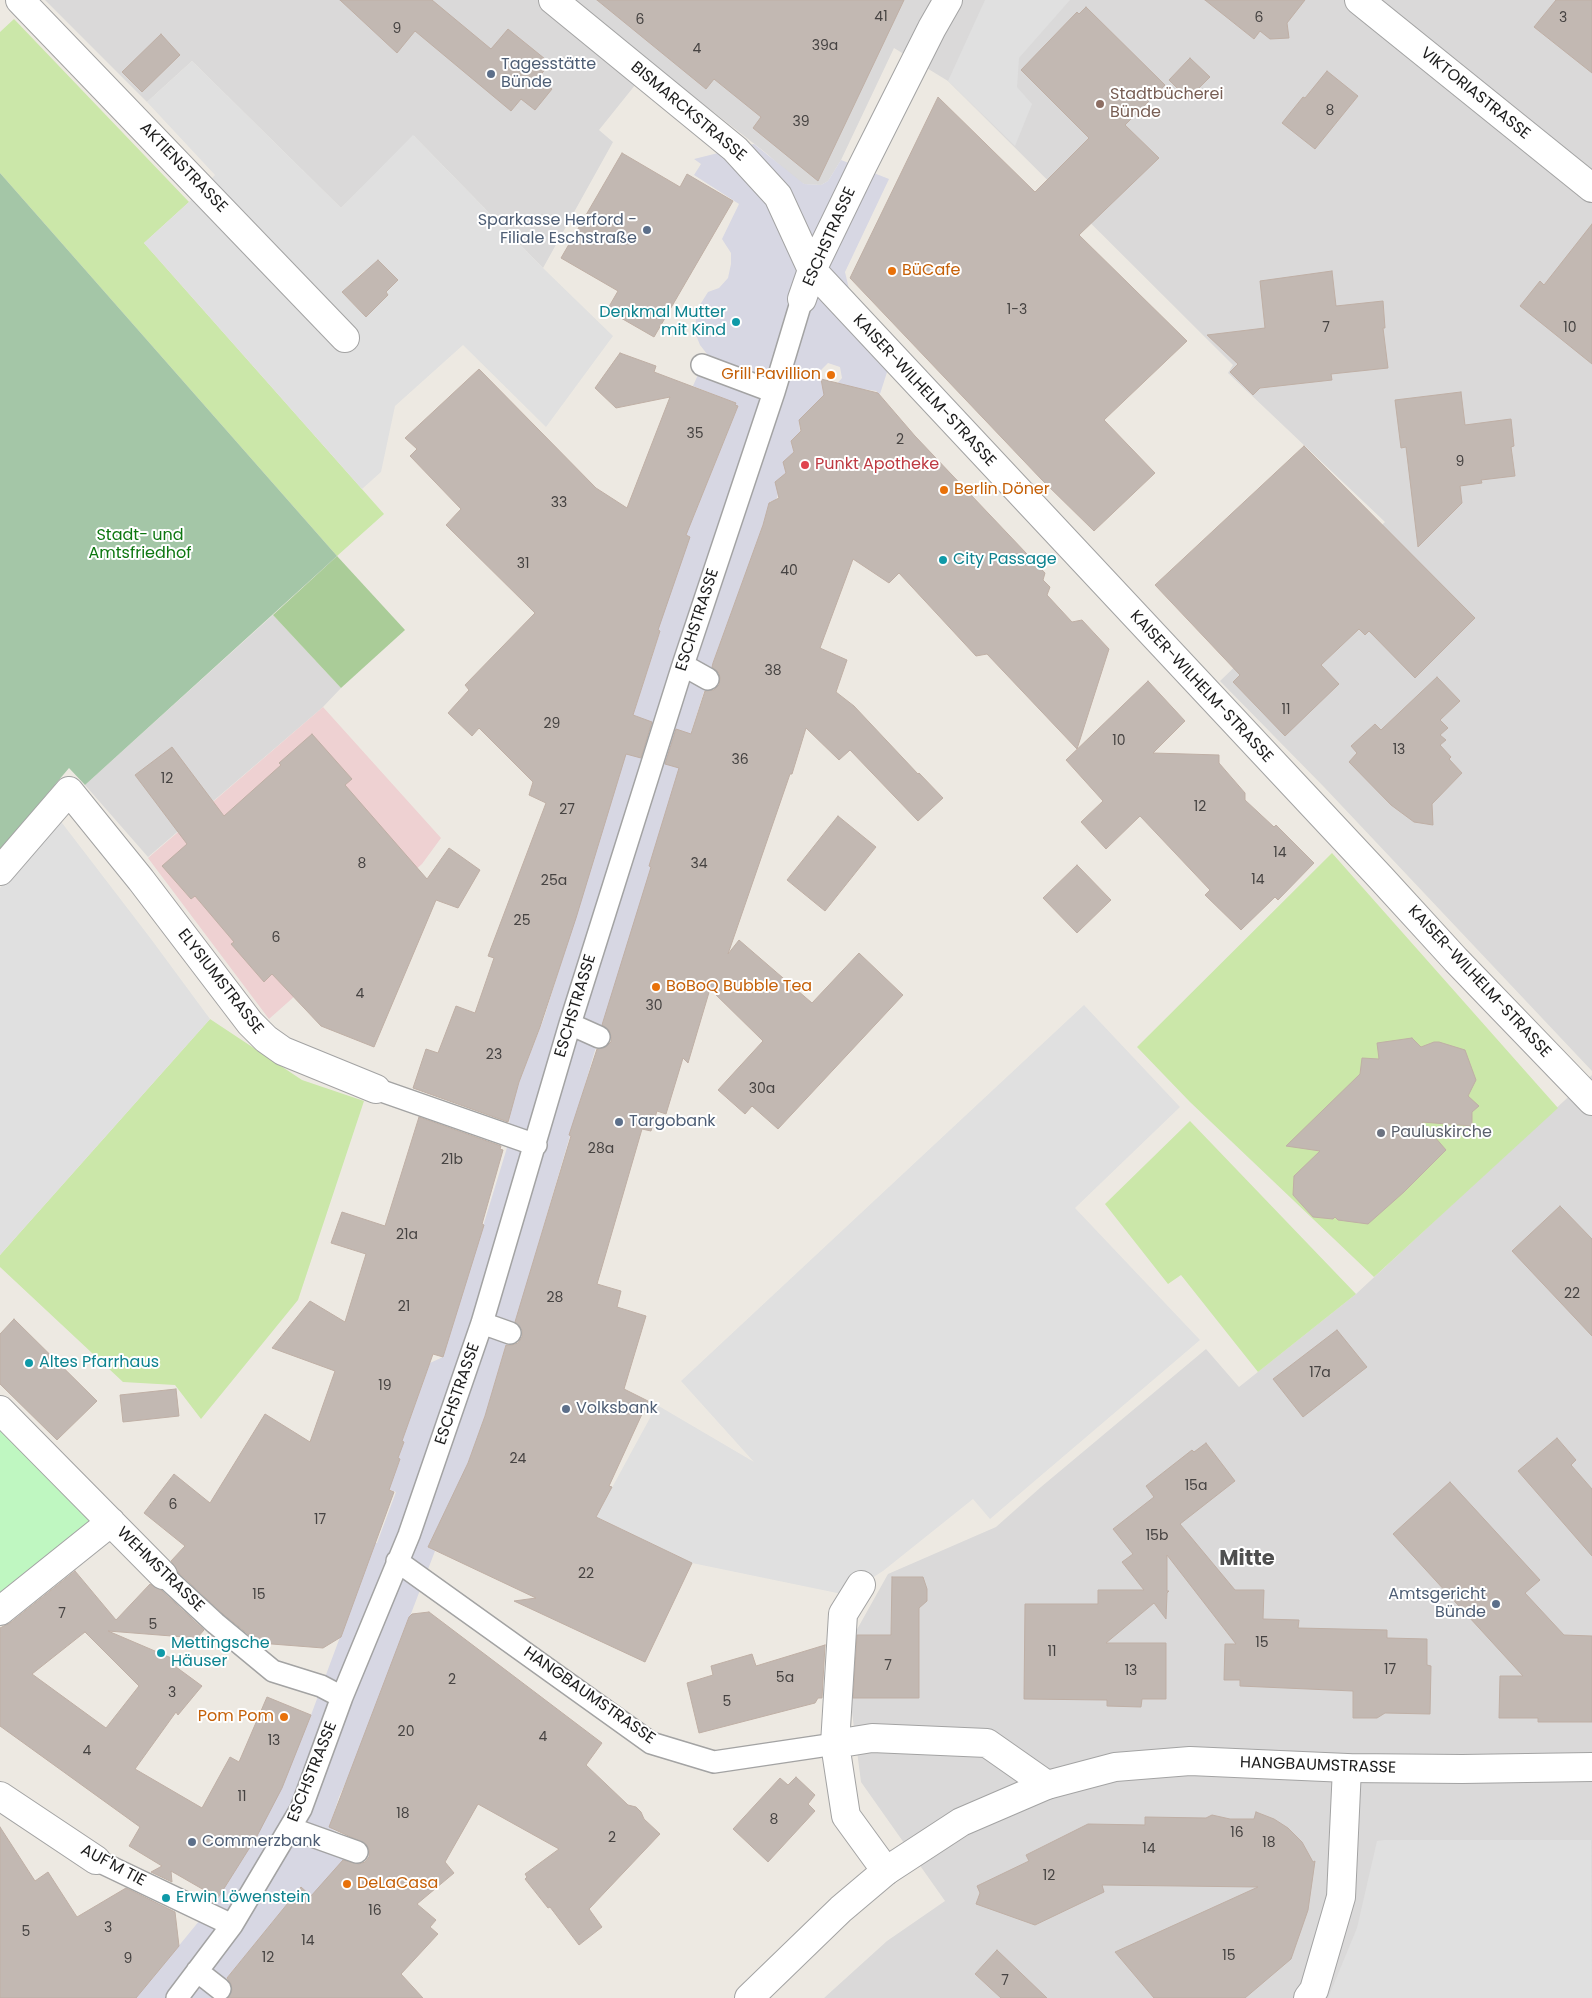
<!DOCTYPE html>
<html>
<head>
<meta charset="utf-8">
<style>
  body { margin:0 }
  canvas { display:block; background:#ede9e2 }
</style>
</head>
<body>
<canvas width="1592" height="1998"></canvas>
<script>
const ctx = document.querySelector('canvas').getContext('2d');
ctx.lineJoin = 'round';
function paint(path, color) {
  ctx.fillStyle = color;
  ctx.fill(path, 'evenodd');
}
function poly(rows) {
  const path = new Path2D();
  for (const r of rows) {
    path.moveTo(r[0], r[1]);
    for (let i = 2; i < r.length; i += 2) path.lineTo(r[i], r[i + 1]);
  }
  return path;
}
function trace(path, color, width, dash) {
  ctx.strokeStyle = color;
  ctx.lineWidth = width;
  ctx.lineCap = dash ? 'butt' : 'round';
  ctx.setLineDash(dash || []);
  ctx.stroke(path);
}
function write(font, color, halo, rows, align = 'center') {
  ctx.font = font + ' Poppins,sans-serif';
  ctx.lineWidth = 4;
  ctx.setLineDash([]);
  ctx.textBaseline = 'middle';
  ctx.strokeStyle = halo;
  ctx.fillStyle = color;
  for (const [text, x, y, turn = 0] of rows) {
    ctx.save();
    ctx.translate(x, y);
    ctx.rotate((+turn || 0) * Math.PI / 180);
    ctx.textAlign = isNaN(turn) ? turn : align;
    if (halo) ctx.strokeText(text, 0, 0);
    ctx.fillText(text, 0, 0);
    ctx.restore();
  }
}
paint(poly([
  [45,0,1592,0,1592,1071,1324,787,1220,681,1385,522,1228,373,1233,365,948,81,894,48,841,160,828,181,821,185,804,184,795,179,766,153,652,64,599,130,613,142,543,268,414,136,341,208,192,61,147,102],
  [273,615,341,688,323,707,148,857,85,785],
  [1592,1075,1592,1998,824,1998,887,1941,945,1901,861,1782,850,1697,855,1633,888,1574,996,1527,1041,1487,1206,1349,1239,1387,1356,1294]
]), '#dad9d9');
paint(poly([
  [323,707,441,838,422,864,354,923,367,932,269,1019,148,858]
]), '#eed1d2');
paint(poly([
  [14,19,189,202,144,243,384,514,337,556,0,173,0,32],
  [1332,853,1558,1108,1374,1277,1190,1102,1137,1047],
  [210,1019,302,1080,364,1101,298,1300,201,1419,175,1385,123,1382,0,1267,0,1255],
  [1190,1121,1356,1294,1258,1372,1181,1275,1168,1284,1105,1204]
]), '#cbe7a9');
paint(poly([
  [337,556,405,630,341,688,273,615]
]), '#aacc98');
paint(poly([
  [0,173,337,556,85,785,69,768,0,850]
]), '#a4c6a7');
paint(poly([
  [0,1421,93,1520,0,1603]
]), '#bff7c1');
paint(poly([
  [985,0,1070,0,1019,58,1017,87,1032,104,1015,146,948,81],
  [192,61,341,208,413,135,543,268,613,336,546,427,463,345,395,406,381,472,362,489,144,243,189,202,215,175,147,102],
  [364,271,398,280,386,293,388,295,366,317,342,292],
  [59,819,151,939,210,1019,0,1255,0,888],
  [1084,1005,1180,1107,1075,1208,1200,1340,990,1519,973,1499,883,1571,861,1585,842,1594,692,1563,596,1517,657,1405,754,1462,681,1381],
  [1385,1840,1591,1840,1592,1998,1328,1998,1357,1928,1377,1841]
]), '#e0e0e0');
paint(poly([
  [754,144,804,184,821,185,828,181,841,160,889,179,845,272,849,289,897,341,880,394,876,391,863,389,853,399,818,401,799,420,800,432,791,441,794,450,786,473,775,503,771,501,769,503,763,525,715,657,666,811,649,866,652,867,601,1030,514,1327,507,1341,485,1416,465,1471,428,1547,435,1551,350,1773,339,1797,331,1822,332,1829,361,1846,338,1874,311,1896,301,1887,222,1984,215,1998,136,1998,218,1898,254,1838,311,1715,375,1543,377,1543,396,1492,388,1489,400,1460,398,1458,404,1442,402,1441,430,1363,443,1357,506,1151,510,1136,509,1116,519,1082,544,1018,621,770,616,765,645,720,633,715,660,632,657,630,689,537,686,535,689,521,693,518,738,406,735,405,735,403,693,386,707,354,700,345,696,335,696,316,698,308,708,292,719,288,728,278,731,264,731,253,722,239,739,204,694,175,701,164,694,159],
  [828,363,840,367,842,378,834,387,822,384,819,372]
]), '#d7d7e3');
const building = poly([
  [340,0,432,0,491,49,508,29,550,63,539,77,552,89,535,110,521,99,511,111,415,31,397,53,340,0],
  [597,0,904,0,818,181,753,128,761,117,714,79,706,89,597,0],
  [1205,0,1305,0,1287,23,1289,38,1270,39,1260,31,1254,39,1205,0],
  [1556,0,1592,0,1592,73,1534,27,1556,0],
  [1086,7,1165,85,1125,125,1159,158,1079,235,1187,341,1104,420,1155,473,1094,531,1042,480,850,278,938,97,1035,192,1089,138,1021,70,1077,12,1079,14,1086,7],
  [161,34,180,55,142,92,122,72,161,34],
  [1190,58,1210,77,1188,99,1169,80,1190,58],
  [1327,71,1358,96,1315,149,1282,123,1303,97,1305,98,1327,71],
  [622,153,680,187,687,174,733,201,654,337,607,310,618,291,561,258,622,153],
  [1592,224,1592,364,1520,306,1540,281,1544,285,1592,224],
  [378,260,398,280,386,292,388,295,366,317,342,292,378,260],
  [1332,271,1336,306,1383,301,1385,328,1383,328,1388,368,1331,374,1332,380,1260,388,1253,395,1230,372,1238,364,1207,335,1265,328,1260,281,1332,271],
  [620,353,656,366,654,372,736,403,735,405,738,406,686,535,690,537,658,630,660,631,633,715,652,722,641,758,626,754,576,918,540,1027,519,1082,508,1122,413,1088,426,1049,438,1053,456,1006,475,1013,494,958,488,956,546,803,529,795,533,782,479,728,472,736,448,713,469,690,465,685,535,613,446,525,461,509,410,456,417,449,405,438,479,369,596,488,627,508,670,397,616,408,595,388,620,353],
  [821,379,878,393,915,436,1045,573,1043,580,1050,587,1047,595,1072,622,1082,620,1109,649,1077,749,987,654,976,656,899,573,889,583,853,559,820,648,847,660,836,692,854,706,918,774,919,773,943,798,918,821,850,750,839,760,806,728,792,774,790,774,728,954,739,940,812,1003,859,953,903,995,778,1129,752,1106,745,1114,718,1090,763,1041,710,989,688,1063,683,1058,666,1114,657,1111,651,1131,642,1129,597,1284,621,1291,617,1307,646,1316,624,1389,648,1401,609,1486,612,1487,596,1517,692,1563,645,1662,514,1601,536,1598,428,1547,468,1463,485,1416,506,1345,512,1345,518,1343,522,1337,522,1330,515,1322,571,1136,569,1135,597,1049,606,1047,611,1042,611,1036,609,1030,602,1025,651,867,649,866,679,768,665,764,676,729,691,734,705,691,714,690,719,685,720,678,719,673,712,667,713,663,763,525,769,503,779,498,775,482,786,473,783,462,794,452,791,441,801,431,799,420,824,395,821,379],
  [1461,392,1465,425,1511,419,1514,446,1511,447,1515,476,1481,480,1482,483,1460,486,1462,503,1418,547,1406,447,1401,448,1395,400,1461,392],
  [1304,446,1475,618,1415,678,1369,631,1365,635,1359,629,1321,665,1339,684,1285,736,1233,682,1240,675,1155,585,1304,446],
  [1437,677,1460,701,1440,720,1448,728,1440,735,1446,740,1440,745,1451,757,1449,759,1462,773,1432,804,1433,825,1414,822,1391,805,1349,762,1357,753,1351,746,1375,724,1381,730,1437,677],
  [1148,681,1185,721,1153,753,1219,755,1219,763,1245,793,1245,800,1274,827,1276,825,1314,863,1278,900,1275,897,1241,930,1205,895,1210,890,1140,816,1106,849,1081,822,1103,801,1066,760,1148,681],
  [312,734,352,779,345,785,427,879,449,848,480,870,458,908,436,900,374,1047,321,1026,272,974,264,982,231,944,234,942,195,896,191,899,162,866,187,844,135,775,172,747,224,816,281,765,279,763,312,734],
  [838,816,876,847,825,911,787,880,838,816],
  [1077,865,1111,900,1077,933,1043,898,1077,865],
  [1412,1038,1421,1047,1434,1042,1439,1042,1465,1050,1476,1080,1468,1096,1479,1106,1472,1112,1472,1126,1422,1122,1446,1150,1404,1192,1368,1224,1338,1220,1335,1217,1333,1219,1313,1217,1293,1195,1294,1176,1320,1151,1286,1146,1360,1074,1362,1058,1379,1059,1377,1043,1412,1038],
  [419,1117,501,1146,500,1149,503,1150,482,1224,484,1225,443,1357,433,1354,402,1441,404,1442,398,1458,400,1459,389,1490,394,1492,341,1637,323,1648,259,1643,223,1614,178,1572,171,1561,185,1546,144,1513,174,1474,210,1503,265,1414,310,1442,335,1371,272,1348,310,1301,345,1322,366,1254,331,1243,342,1212,385,1226,419,1117],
  [1560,1206,1592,1239,1592,1336,1512,1251,1560,1206],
  [14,1319,97,1401,57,1440,0,1384,0,1334,14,1319],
  [1337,1330,1367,1367,1303,1417,1273,1379,1337,1330],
  [176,1389,179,1416,123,1422,120,1395,176,1389],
  [1557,1438,1576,1460,1571,1465,1592,1489,1592,1556,1518,1471,1557,1438],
  [1206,1443,1235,1481,1180,1524,1235,1590,1264,1590,1263,1619,1299,1620,1298,1628,1387,1630,1387,1638,1427,1639,1427,1665,1431,1666,1430,1714,1385,1713,1377,1718,1353,1718,1353,1691,1240,1686,1240,1680,1224,1680,1225,1644,1236,1644,1167,1555,1167,1591,1169,1591,1167,1593,1166,1619,1154,1603,1106,1643,1166,1643,1166,1699,1142,1699,1141,1707,1107,1706,1107,1700,1024,1699,1025,1604,1098,1604,1098,1590,1144,1590,1122,1562,1133,1554,1113,1529,1154,1497,1146,1486,1192,1450,1194,1452,1206,1443],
  [1450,1482,1540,1580,1525,1593,1564,1635,1592,1636,1592,1722,1538,1722,1538,1718,1499,1718,1500,1676,1523,1676,1393,1534,1450,1482],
  [75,1571,116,1620,150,1584,161,1590,204,1630,197,1638,108,1631,176,1660,172,1664,202,1686,178,1715,176,1712,135,1769,202,1808,230,1757,239,1762,267,1697,311,1715,282,1788,257,1836,218,1898,171,1871,172,1882,151,1872,162,1866,129,1846,140,1827,0,1726,0,1628,10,1623,75,1571],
  [85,1632,139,1686,106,1728,32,1674,85,1632],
  [892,1577,923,1577,927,1589,927,1601,919,1608,919,1698,853,1698,857,1635,891,1635,892,1577],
  [429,1612,602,1743,586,1765,628,1805,636,1807,641,1812,644,1819,660,1834,589,1909,602,1927,579,1945,550,1907,548,1908,525,1879,527,1877,525,1874,559,1849,478,1804,445,1862,454,1873,417,1904,436,1920,430,1927,438,1934,401,1974,423,1998,228,1998,232,1990,231,1984,227,1978,301,1887,311,1896,343,1860,359,1864,365,1862,369,1857,369,1850,366,1844,329,1827,409,1617,412,1614,429,1612],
  [825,1645,822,1698,818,1698,815,1703,699,1733,687,1683,713,1675,711,1666,752,1654,756,1666,825,1645],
  [796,1777,815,1795,808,1804,815,1811,768,1862,733,1829,780,1778,788,1785,796,1777],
  [1256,1812,1274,1819,1288,1828,1302,1842,1313,1862,1315,1861,1308,1910,1291,1959,1245,1998,1154,1998,1115,1952,1258,1887,1102,1885,1104,1892,1035,1925,976,1904,980,1893,977,1886,1029,1861,1026,1855,1088,1824,1145,1825,1145,1817,1206,1818,1212,1815,1230,1819,1254,1819,1256,1812],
  [0,1827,35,1881,48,1872,77,1917,126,1888,175,1912,179,1946,136,1998,0,1998,0,1827],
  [997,1950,1047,1998,1001,1998,975,1974,997,1950]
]);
paint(building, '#c2b8b2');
trace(building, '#bfafa5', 1);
const pedestrian = poly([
  [702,365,774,392],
  [683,665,708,679],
  [570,1024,599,1037],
  [376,1089,536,1145],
  [482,1323,510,1333],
  [397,1561,651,1743,714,1762,835,1744],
  [163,1575,215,1623,273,1671,321,1686,342,1697],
  [290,1828,357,1852],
  [96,1860,232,1925],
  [197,1971,220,1989],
  [177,1998,232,1925,301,1809,342,1697,409,1535,482,1323,570,1024,683,665,774,392,802,299]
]);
const minor = poly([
  [20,0,345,338],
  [553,0,735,149,778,196,812,270,1381,878,1456,960,1592,1101],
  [1359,0,1592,188],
  [802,299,812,270,862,167,932,28,948,0],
  [0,871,69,791,141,880,250,1023,266,1039,283,1051,376,1089],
  [0,1410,163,1575],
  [861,1585,843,1614,835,1744,846,1816,886,1871],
  [0,1611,111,1522],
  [835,1744,872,1738,987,1743,1047,1785],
  [0,1796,96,1860],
  [1308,1998,1314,1990,1341,1897,1347,1768]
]);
const tertiary = poly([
  [749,1998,841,1909,886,1871,961,1822,1047,1785,1115,1767,1190,1761,1347,1768,1462,1769,1592,1767]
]);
trace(pedestrian, '#a3a3a3', 24);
trace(minor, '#a3a3a3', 30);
trace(tertiary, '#a3a3a3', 30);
trace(pedestrian, '#fff', 21);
trace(minor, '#fff', 28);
trace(tertiary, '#fff', 28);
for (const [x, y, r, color] of [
  [491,74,5,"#5c6f8a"],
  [1100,104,5,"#8d6e63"],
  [647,230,5,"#5c6f8a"],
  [892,271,5,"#e8710a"],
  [736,322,5,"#0f9aa8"],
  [831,375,5,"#e8710a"],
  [805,465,5,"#e0444e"],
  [944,490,5,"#e8710a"],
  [943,560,5,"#0f9aa8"],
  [656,987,5,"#e8710a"],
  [619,1122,5,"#5c6f8a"],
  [1381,1133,5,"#6b7280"],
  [29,1363,5,"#0f9aa8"],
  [566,1409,5,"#5c6f8a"],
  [1496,1604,5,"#5c6f8a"],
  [161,1653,5,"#0f9aa8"],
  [284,1717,5,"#e8710a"],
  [192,1842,5,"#5c6f8a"],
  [347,1884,5,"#e8710a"],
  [166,1898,5,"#0f9aa8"]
]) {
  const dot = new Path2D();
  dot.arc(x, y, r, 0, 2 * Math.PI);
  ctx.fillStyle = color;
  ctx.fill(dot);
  trace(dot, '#fff', 2);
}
write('14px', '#464342', null, [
  ["41",881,17],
  ["6",1259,18],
  ["3",1563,18],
  ["6",640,20],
  ["9",397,29],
  ["39a",825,46],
  ["4",697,49],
  ["8",1330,111],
  ["39",801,122],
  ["1-3",1017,310],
  ["7",1326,328],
  ["10",1570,328],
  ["35",695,434],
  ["2",900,440],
  ["9",1460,462],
  ["33",559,503],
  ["31",523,564],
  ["40",789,571],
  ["38",773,671],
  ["11",1286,710],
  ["29",552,724],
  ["10",1119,741],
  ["13",1399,750],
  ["36",740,760],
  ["12",167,779],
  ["12",1200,807],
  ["27",567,810],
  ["14",1280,853],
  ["8",362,864],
  ["34",699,864],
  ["14",1258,880],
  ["25a",554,881],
  ["25",522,921],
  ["6",276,938],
  ["4",360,994],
  ["30",654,1006],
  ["23",494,1055],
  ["30a",762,1089],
  ["28a",601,1149],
  ["21b",452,1160],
  ["21a",407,1235],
  ["22",1572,1294],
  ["28",555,1298],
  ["21",404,1307],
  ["17a",1320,1373],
  ["19",385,1386],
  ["24",518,1459],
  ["15a",1196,1486],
  ["6",173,1505],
  ["17",320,1520],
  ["15b",1157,1536],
  ["22",586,1574],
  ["15",259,1595],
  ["7",62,1614],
  ["5",153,1625],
  ["15",1262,1643],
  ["11",1052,1652],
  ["7",888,1666],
  ["17",1390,1670],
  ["13",1131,1671],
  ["5a",785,1678],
  ["2",452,1680],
  ["3",172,1693],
  ["5",727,1702],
  ["20",406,1732],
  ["4",543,1737],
  ["13",274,1741],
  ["4",87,1751],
  ["11",242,1797],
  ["18",403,1814],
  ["8",774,1820],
  ["16",1237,1833],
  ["2",612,1838],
  ["18",1269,1843],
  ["14",1149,1849],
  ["12",1049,1876],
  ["16",375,1911],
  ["3",108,1928],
  ["5",26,1932],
  ["14",308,1941],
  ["15",1229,1956],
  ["12",268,1958],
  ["9",128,1959],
  ["7",1005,1981]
]);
write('16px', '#4e5e75', '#fff', [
  ["Tagesstätte",501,65],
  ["Bünde",501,83],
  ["Sparkasse Herford -",637,221,"right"],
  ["Filiale Eschstraße",637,239,"right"],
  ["Targobank",629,1122],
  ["Volksbank",576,1409],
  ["Amtsgericht",1486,1595,"right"],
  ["Bünde",1486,1613,"right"],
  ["Commerzbank",202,1842]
], 'left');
write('16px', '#1c1c1c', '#fff', [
  ["VIKTORIASTRASSE",1475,94,39],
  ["BISMARCKSTRASSE",688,112,40],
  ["AKTIENSTRASSE",183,168,46],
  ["ESCHSTRASSE",830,237,-66],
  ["KAISER-WILHELM-STRASSE",924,391,47],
  ["ESCHSTRASSE",698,620,-72],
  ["KAISER-WILHELM-STRASSE",1201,687,47],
  ["ELYSIUMSTRASSE",220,982,52],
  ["KAISER-WILHELM-STRASSE",1479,982,47],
  ["ESCHSTRASSE",576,1006,-73],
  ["ESCHSTRASSE",458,1394,-71],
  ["WEHMSTRASSE",160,1570,44],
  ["HANGBAUMSTRASSE",589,1696,35],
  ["HANGBAUMSTRASSE",1318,1766,2],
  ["ESCHSTRASSE",313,1772,-68],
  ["AUF'M TIE",113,1866,28]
]);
write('16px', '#785e54', '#fff', [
  ["Stadtbücherei",1110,95],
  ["Bünde",1110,113]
], 'left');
write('16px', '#c56008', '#fff', [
  ["BüCafe",902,271],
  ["Grill Pavillion",821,375,"right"],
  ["Berlin Döner",954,490],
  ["BoBoQ Bubble Tea",666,987],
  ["Pom Pom",274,1717,"right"],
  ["DeLaCasa",357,1884]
], 'left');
write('16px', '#0d838f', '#fff', [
  ["Denkmal Mutter",726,313,"right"],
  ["mit Kind",726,331,"right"],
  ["City Passage",953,560],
  ["Altes Pfarrhaus",39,1363],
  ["Mettingsche",171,1644],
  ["Häuser",171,1662],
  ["Erwin Löwenstein",176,1898]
], 'left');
write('16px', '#be3a42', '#fff', [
  ["Punkt Apotheke",815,465]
], 'left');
write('16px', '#0e7711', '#fff', [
  ["Stadt- und",140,536],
  ["Amtsfriedhof",140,554]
]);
write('16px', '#5b616d', '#fff', [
  ["Pauluskirche",1391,1133]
], 'left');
write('bold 21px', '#4f4f4f', '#fff', [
  ["Mitte",1247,1560]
]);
</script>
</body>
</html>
